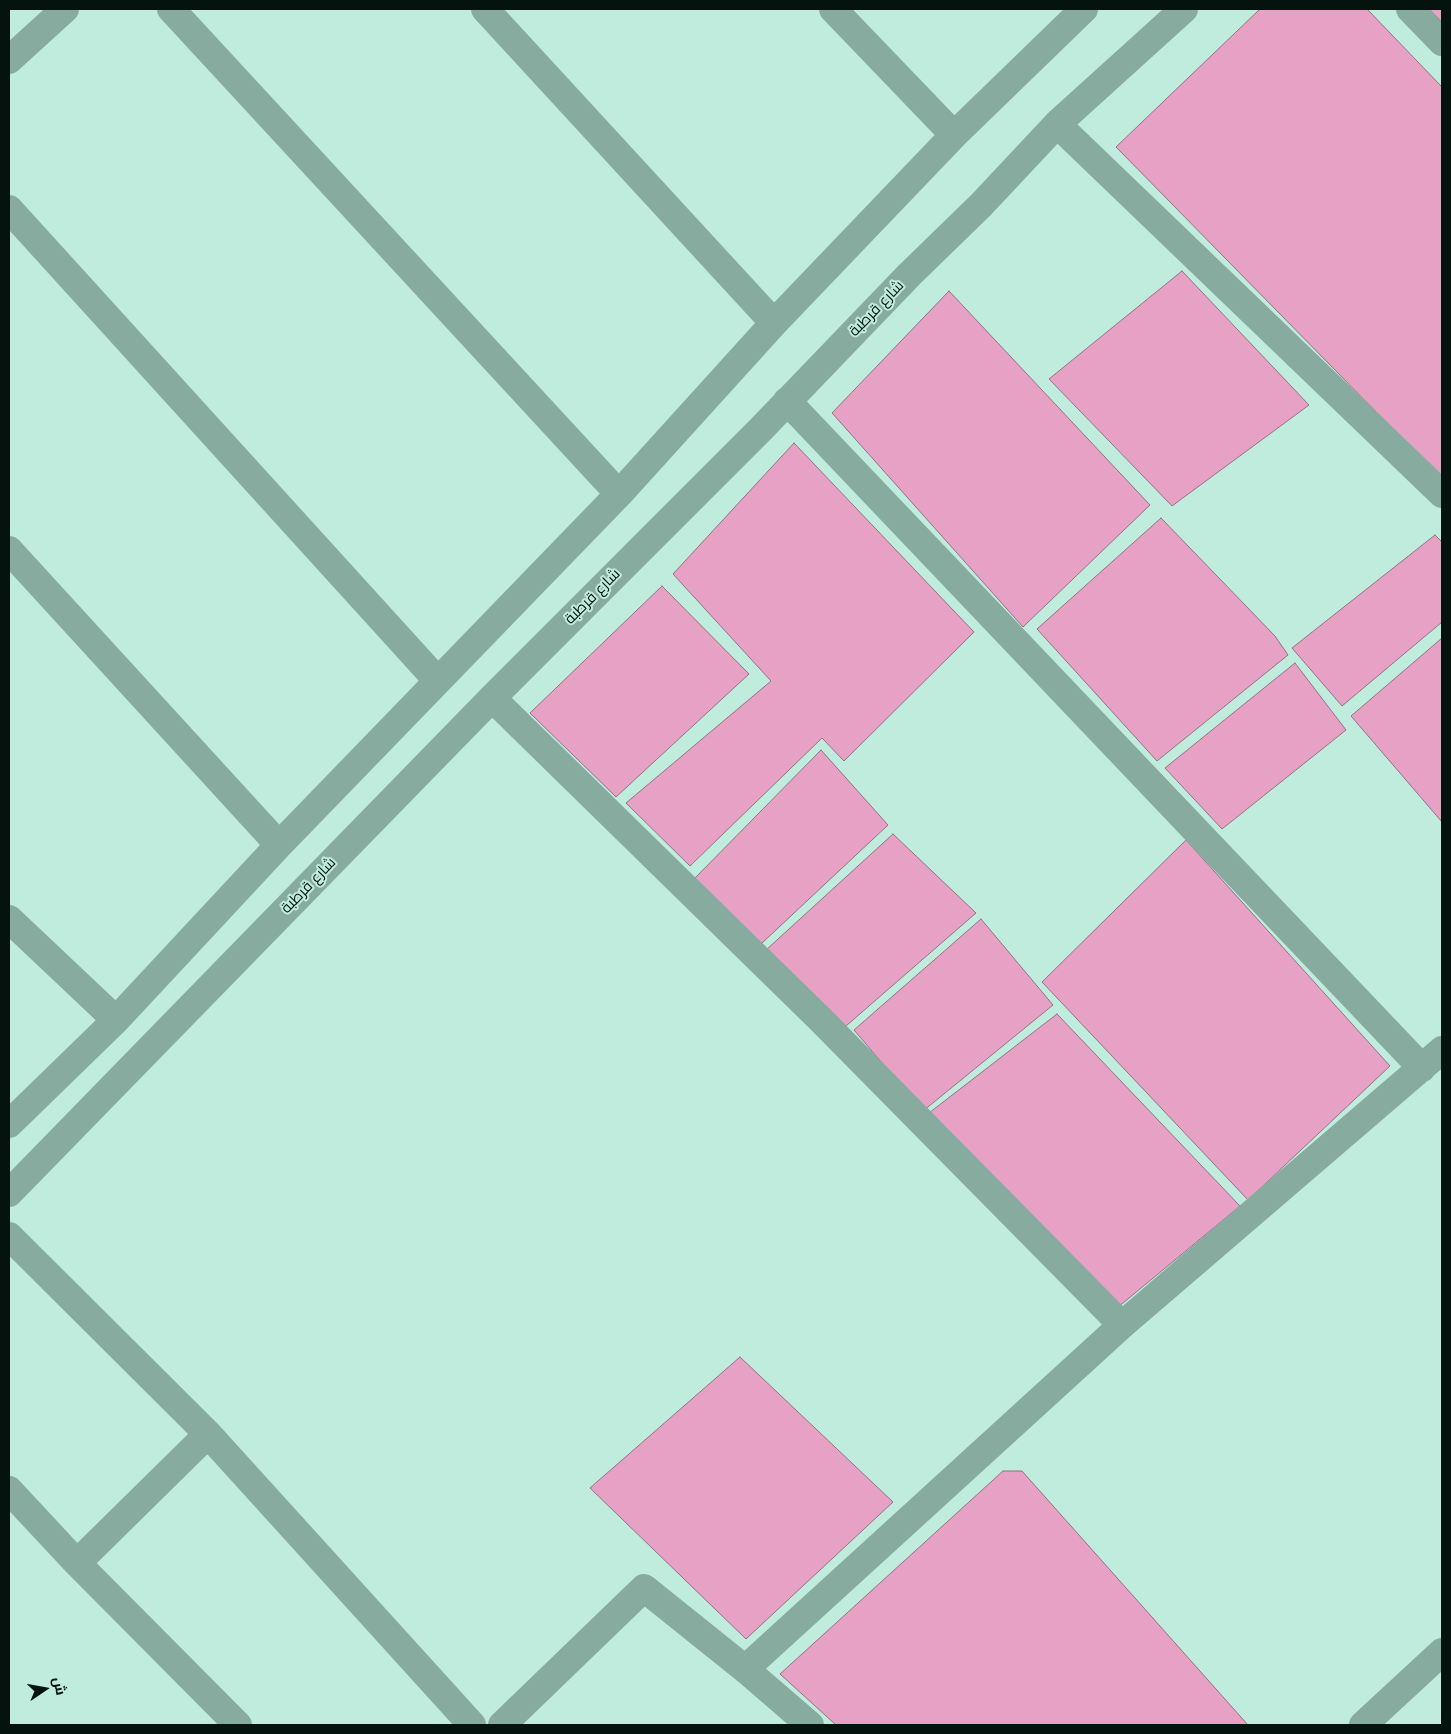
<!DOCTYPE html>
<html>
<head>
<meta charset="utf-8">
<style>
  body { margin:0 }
  #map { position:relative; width:1451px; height:1734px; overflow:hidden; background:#c0ecdd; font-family:Poppins,Cairo,sans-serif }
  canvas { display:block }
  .frame { position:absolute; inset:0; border:10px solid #04130e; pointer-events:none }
  .north { position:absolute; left:20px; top:1664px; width:50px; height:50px; -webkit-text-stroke:4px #c0ecdd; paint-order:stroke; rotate:78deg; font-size:14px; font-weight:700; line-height:20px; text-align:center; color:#04130e }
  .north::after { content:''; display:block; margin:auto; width:18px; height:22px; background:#04130e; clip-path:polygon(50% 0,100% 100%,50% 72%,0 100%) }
</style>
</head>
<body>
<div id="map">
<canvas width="1451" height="1734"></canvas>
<div class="frame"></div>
<div class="north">ش</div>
</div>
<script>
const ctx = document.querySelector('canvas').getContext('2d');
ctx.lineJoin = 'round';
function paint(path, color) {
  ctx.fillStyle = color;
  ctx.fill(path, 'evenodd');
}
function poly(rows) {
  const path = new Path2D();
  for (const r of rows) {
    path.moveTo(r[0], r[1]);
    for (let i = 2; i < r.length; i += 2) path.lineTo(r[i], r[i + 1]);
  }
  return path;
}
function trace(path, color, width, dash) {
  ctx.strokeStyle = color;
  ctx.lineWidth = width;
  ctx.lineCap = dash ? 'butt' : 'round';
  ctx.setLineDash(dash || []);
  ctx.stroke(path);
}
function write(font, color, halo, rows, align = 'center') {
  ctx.font = font + ' Poppins,Cairo,sans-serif';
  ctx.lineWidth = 4;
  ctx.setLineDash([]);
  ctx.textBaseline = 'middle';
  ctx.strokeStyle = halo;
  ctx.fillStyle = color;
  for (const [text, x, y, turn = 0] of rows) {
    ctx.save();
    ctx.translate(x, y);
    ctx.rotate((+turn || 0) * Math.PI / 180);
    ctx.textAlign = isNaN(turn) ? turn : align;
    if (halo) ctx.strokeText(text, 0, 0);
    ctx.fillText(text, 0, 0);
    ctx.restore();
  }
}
const building = poly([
  [1260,9,1367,9,1442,87,1442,479,1116,147,1260,9],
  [1429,9,1442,9,1442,22,1429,9],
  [1182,271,1309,405,1172,506,1049,379,1182,271],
  [949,291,1150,505,1023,627,832,413,949,291],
  [794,443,974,632,844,761,822,738,690,866,626,803,771,681,673,574,794,443],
  [1161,518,1275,636,1288,655,1157,761,1037,629,1161,518],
  [1435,535,1442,542,1442,622,1342,706,1292,648,1435,535],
  [662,586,749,674,616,797,530,713,662,586],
  [1442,638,1442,822,1351,716,1442,638],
  [1295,663,1346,730,1222,829,1165,768,1295,663],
  [821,750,888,825,761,944,695,878,821,750],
  [893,834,976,913,846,1026,766,950,893,834],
  [1186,840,1390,1066,1248,1200,1042,982,1186,840],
  [981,919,1053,1005,923,1111,854,1030,981,919],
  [1057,1014,1240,1206,1117,1308,929,1113,1057,1014],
  [740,1357,893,1502,746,1639,590,1488,740,1357],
  [1003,1471,1022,1471,1248,1725,836,1725,780,1674,1003,1471]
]);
paint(building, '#e7a1c4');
trace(building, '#947182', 1);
trace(poly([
  [171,9,619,494],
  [485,9,774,323],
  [833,9,954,135],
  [1410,9,1442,42],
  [9,60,65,9],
  [1057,124,1442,494],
  [9,209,437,680],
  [787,401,1422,1068],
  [9,550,279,845],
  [492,698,821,1020,1122,1325],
  [9,919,116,1020],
  [9,1124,116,1020,279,845,619,494,774,323,954,135,1084,9],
  [9,1193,492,698,761,429,909,275,981,205,1057,124,1184,9],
  [9,1236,208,1434,472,1725],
  [9,1490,77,1563,238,1725],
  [77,1563,208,1434],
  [745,1669,1122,1325,1442,1050],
  [502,1725,644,1588,745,1669,810,1725],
  [1363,1725,1442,1652]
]), '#88ab9f', 28);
write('15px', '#04130e', '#c0ecdd', [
  ["شارع قرطبة",877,309,-46],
  ["شارع قرطبة",593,597,-45],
  ["شارع قرطبة",309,886,-46]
]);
</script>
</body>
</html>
